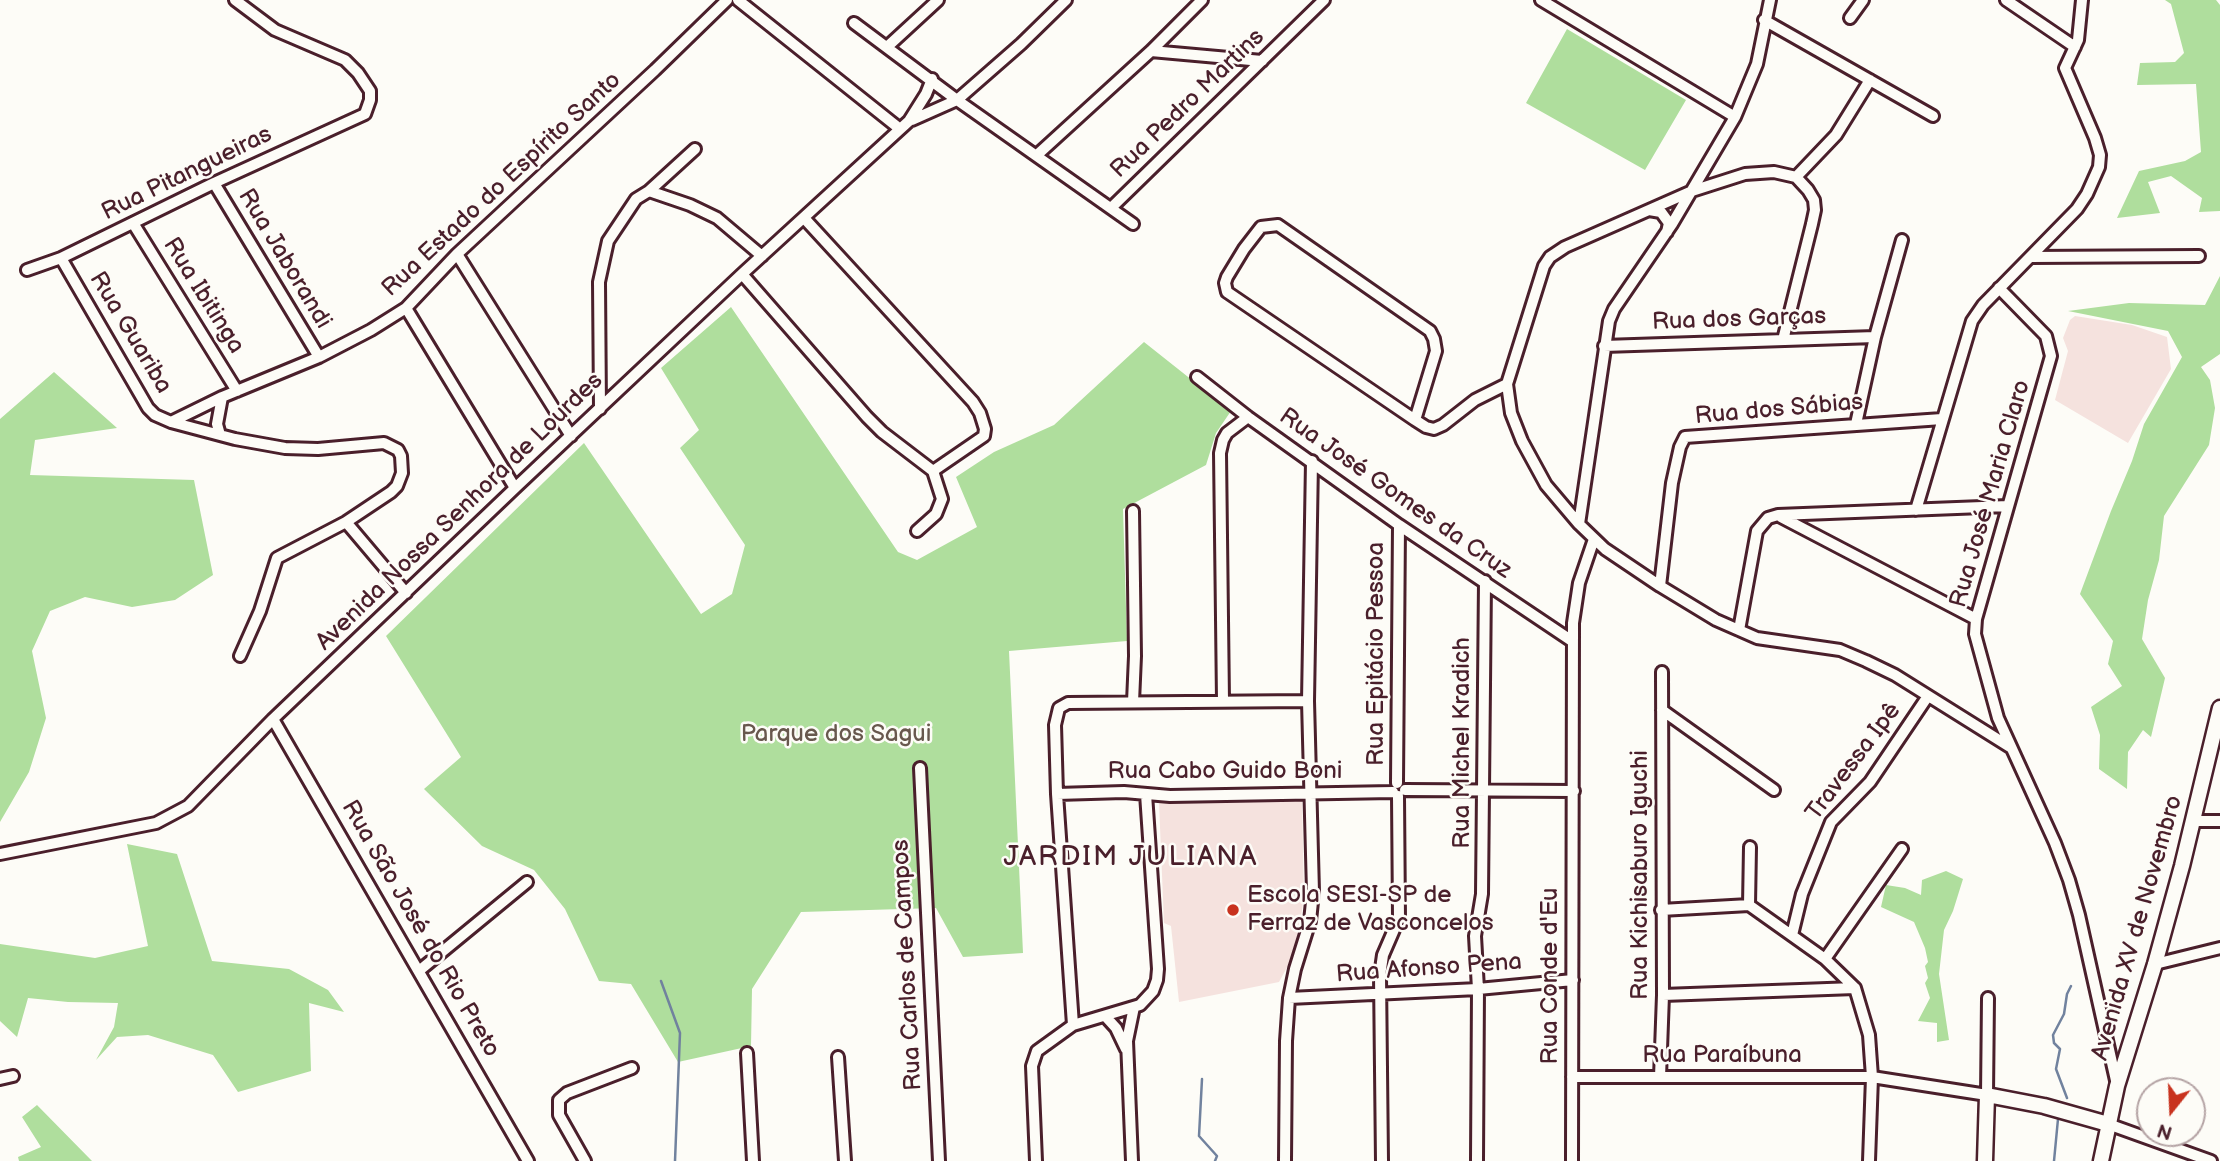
<!DOCTYPE html>
<html>
<head>
<meta charset="utf-8">
<style>
  body { margin:0 }
  #map { position:relative; width:2220px; height:1161px; overflow:hidden; background:#fdfcf7; font-family:"Balsamiq Sans",sans-serif }
  canvas { display:block }
  .north { position:absolute; left:2136px; top:1077px; width:70px; height:70px; box-sizing:border-box; background:#fdfcf7; border:2px solid #b5a4a5; border-radius:50%; rotate:198deg; font-size:19px; font-weight:700; line-height:28px; text-align:center; color:#4a1f2b }
  .north::after { content:''; display:block; margin:auto; width:24px; height:32px; background:#c8321e; clip-path:polygon(50% 0,100% 100%,50% 72%,0 100%) }
</style>
</head>
<body>
<div id="map">
<canvas width="2220" height="1161"></canvas>
<div class="north">N</div>
</div>
<script>
const ctx = document.querySelector('canvas').getContext('2d');
ctx.lineJoin = 'round';
function paint(path, color) {
  ctx.fillStyle = color;
  ctx.fill(path, 'evenodd');
}
function poly(rows) {
  const path = new Path2D();
  for (const r of rows) {
    path.moveTo(r[0], r[1]);
    for (let i = 2; i < r.length; i += 2) path.lineTo(r[i], r[i + 1]);
  }
  return path;
}
function trace(path, color, width, dash) {
  ctx.strokeStyle = color;
  ctx.lineWidth = width;
  ctx.lineCap = dash ? 'butt' : 'round';
  ctx.setLineDash(dash || []);
  ctx.stroke(path);
}
function write(font, color, halo, rows, align = 'center') {
  ctx.font = font + ' "Balsamiq Sans",sans-serif';
  ctx.lineWidth = 5;
  ctx.setLineDash([]);
  ctx.textBaseline = 'middle';
  ctx.strokeStyle = halo;
  ctx.fillStyle = color;
  for (const [text, x, y, turn = 0] of rows) {
    ctx.save();
    ctx.translate(x, y);
    ctx.rotate((+turn || 0) * Math.PI / 180);
    ctx.textAlign = isNaN(turn) ? turn : align;
    if (halo) ctx.strokeText(text, 0, 0);
    ctx.fillText(text, 0, 0);
    ctx.restore();
  }
}
paint(poly([
  [2075,316,2132,325,2167,337,2171,369,2128,443,2055,400,2068,351,2063,338,2070,320],
  [1302,799,1304,896,1296,951,1279,982,1179,1002,1171,926,1164,923,1159,803]
]), '#f5e2de');
paint(poly([
  [2165,0,2216,0,2220,5,2220,211,2199,212,2202,198,2171,176,2148,182,2160,213,2117,218,2139,171,2185,161,2201,152,2196,84,2137,85,2140,63,2175,62,2184,53,2171,4],
  [1567,29,1686,100,1645,170,1526,103],
  [2220,276,2220,354,2201,367,2210,380,2215,408,2209,445,2164,516,2159,560,2148,600,2142,639,2165,678,2151,737,2143,730,2128,752,2127,789,2099,769,2100,735,2091,707,2122,686,2108,664,2113,641,2080,594,2111,511,2132,461,2144,424,2182,357,2168,331,2068,311,2129,303,2205,305],
  [731,307,898,552,917,560,977,527,956,477,994,452,1054,425,1144,342,1231,411,1216,433,1206,465,1123,509,1127,641,1009,651,1023,953,963,957,936,908,801,912,752,989,751,1046,678,1062,631,984,599,981,565,909,534,870,482,846,424,789,461,757,386,636,584,443,701,614,732,594,745,545,680,448,699,430,661,368],
  [54,372,117,428,35,440,30,475,194,480,213,575,175,600,132,607,85,597,50,611,32,651,46,718,29,772,0,822,0,419],
  [127,844,177,854,212,961,289,969,328,990,344,1012,309,1003,311,1071,238,1092,213,1055,148,1035,117,1037,96,1060,114,1027,118,1003,68,1002,28,998,17,1037,0,1021,0,944,95,958,148,946],
  [1946,871,1963,879,1953,911,1944,930,1939,974,1949,1040,1937,1042,1937,1023,1918,1021,1930,998,1925,983,1928,978,1925,966,1928,962,1925,948,1914,922,1881,907,1886,885,1905,888,1921,895,1922,880],
  [37,1105,92,1161,19,1161,18,1157,41,1147,22,1117]
]), '#afde9d');
trace(poly([
  [661,981,680,1033,675,1161],
  [1202,1079,1199,1136,1217,1156,1215,1161],
  [2067,1098,2056,1069,2060,1049,2054,1043,2053,1035,2064,1014,2067,994,2071,986],
  [2054,1161,2058,1119]
]), '#71829e', 2.5);
const minor = poly([
  [738,0,900,129],
  [1541,0,1735,117],
  [2006,0,2075,47],
  [1850,18,1863,0],
  [1764,20,1933,116],
  [854,23,957,100,1133,224],
  [887,47,938,0],
  [1151,51,1262,61],
  [912,120,957,100,1021,44,1066,0],
  [1037,155,1151,51,1202,0],
  [1796,177,1836,135,1870,80],
  [214,183,319,357],
  [649,191,690,205,717,218,762,256],
  [1111,208,1324,0],
  [1649,210,1661,212,1669,223,1667,232],
  [804,218,973,402,980,413,985,429,984,436,933,471],
  [133,223,237,391],
  [457,254,571,436],
  [2030,257,2199,256],
  [61,258,148,408,155,415,171,422,235,439,285,448,318,449,384,443,398,450,401,456,402,473,397,486,391,492,346,522,277,558,260,611,240,656],
  [27,270,61,258,214,183,365,114,370,100,370,91,358,73,345,60,275,30,235,0],
  [742,274,867,417,882,432,933,471],
  [1999,288,2046,336,2051,356,1976,619,1975,634,1998,718,2055,843,2069,880,2079,915,2117,1085],
  [406,308,515,488],
  [1783,340,1812,224,1815,210,1814,200,1808,190,1796,177,1774,172,1745,174,1692,191,1565,247,1550,257,1544,266,1507,384,1511,413,1522,441,1546,485,1579,524,1605,549,1660,586,1716,620,1757,638,1840,650,1866,661,1895,675,2010,747],
  [1604,346,1875,337],
  [1197,377,1248,417,1399,525,1572,641],
  [600,409,599,282,608,241,636,199,649,191,695,149],
  [1415,420,1436,351,1434,339,1430,331,1278,225,1261,227,1244,249,1227,277,1225,283,1227,292,1415,420,1426,427,1434,429,1443,425,1475,400,1507,384],
  [171,422,222,397,319,357,371,330,406,308,457,254,655,70,727,0],
  [1856,424,1875,337,1902,240],
  [220,435,217,424,222,397],
  [1916,510,1972,321,1983,305,2077,209,2087,194,2099,167,2100,155,2095,138,2065,68,2078,40,2082,0],
  [1133,511,1135,656,1133,702],
  [1781,517,1976,619],
  [346,522,406,593],
  [1579,524,1609,321,1614,309,1672,224,1735,117,1757,64,1770,0],
  [917,531,936,514,942,499,933,471],
  [1660,586,1672,483,1680,447,1685,437,1942,419],
  [1739,630,1757,531,1768,518,1778,515,2008,506],
  [1223,701,1220,453,1223,440,1227,433,1248,417],
  [1662,710,1774,790],
  [273,719,528,1161],
  [920,768,939,1161],
  [1397,783,1399,525],
  [1405,790,1574,791],
  [1057,794,1124,792,1170,796,1393,792],
  [2193,821,2220,821],
  [0,854,156,823,188,806,273,719,515,488,742,274,909,121,926,94,932,79],
  [1749,905,1750,847],
  [1661,910,1749,905,1825,959,1855,988,1869,1035,1872,1077,1869,1161],
  [1792,935,1802,894,1831,822,1870,782,1928,696],
  [1825,959,1902,849],
  [2155,964,2220,948],
  [420,970,527,882],
  [1663,995,1855,988],
  [1289,998,1478,989,1573,980],
  [1106,1017,1116,1028,1126,1049],
  [1073,1025,1057,794,1055,725,1059,708,1068,703,1308,701],
  [747,1053,753,1161],
  [838,1057,845,1161],
  [1572,1077,1872,1077,1987,1095,1988,998],
  [1660,1077,1663,995,1662,672],
  [0,1079,13,1076],
  [2108,1124,2211,1161],
  [585,1161,559,1115,559,1100,567,1093,632,1068],
  [1036,1161,1032,1066,1037,1051,1073,1025,1140,1005,1153,991,1157,980,1158,969,1146,794],
  [1132,1161,1127,1041,1134,1007],
  [1285,1161,1286,1041,1289,998,1295,969,1310,921,1313,892,1308,701,1312,461],
  [1382,1161,1380,976,1383,955,1399,918,1398,796],
  [1477,1161,1478,989,1475,936,1482,894,1485,581],
  [1572,1161,1573,623,1579,583,1594,539]
]);
const tertiary = poly([
  [1985,1161,1987,1095,2044,1106,2108,1124],
  [2101,1161,2117,1086,2155,964,2182,866,2220,708]
]);
trace(minor, '#4a1f2b', 16);
trace(tertiary, '#4a1f2b', 19);
trace(minor, '#fdfcf7', 10);
trace(tertiary, '#fdfcf7', 14);
for (const [x, y, r, color] of [
  [1233,910,7,"#c8321e"]
]) {
  const dot = new Path2D();
  dot.arc(x, y, r, 0, 2 * Math.PI);
  ctx.fillStyle = color;
  ctx.fill(dot);
  trace(dot, '#fdfcf7', 2.5);
}
write('24px', '#4a1f2b', '#fdfcf7', [
  ["Rua Pedro Martins",1188,104,-44],
  ["Rua Pitangueiras",187,174,-26],
  ["Rua Estado do Espírito Santo",502,185,-43],
  ["Rua Jaborandi",284,259,59],
  ["Rua Ibitinga",203,296,58],
  ["Rua dos Garças",1739,320,-2],
  ["Rua Guariba",130,333,59],
  ["Rua dos Sábias",1779,410,-5],
  ["Rua José Gomes da Cruz",1395,494,35],
  ["Rua José Maria Claro",1991,494,-74],
  ["Avenida Nossa Senhora de Lourdes",460,512,-44],
  ["Rua Epitácio Pessoa",1377,654,-90],
  ["Rua Michel Kradich",1463,743,-90],
  ["Travessa Ipê",1854,762,-53],
  ["Rua Cabo Guido Boni",1225,772],
  ["Rua Kichisaburo Iguchi",1641,875,-90],
  ["Avenida XV de Novembro",2138,928,-74],
  ["Rua São José do Rio Preto",420,929,60],
  ["Rua Carlos de Campos",908,965,-93],
  ["Rua Afonso Pena",1429,969,-4],
  ["Rua Conde d'Eu",1551,976,-90],
  ["Rua Paraíbuna",1722,1056]
]);
write('24px', '#68584d', '#fdfcf7', [
  ["Parque dos Sagui",836,735]
]);
write('24px', '#4a1f2b', '#fdfcf7', [
  ["Escola SESI-SP de",1247,896],
  ["Ferraz de Vasconcelos",1247,924]
], 'left');
ctx.letterSpacing = '2px';
write('28px', '#4a1f2b', '#fdfcf7', [
  ["JARDIM JULIANA",1131,858]
]);
ctx.letterSpacing = '0px';
</script>
</body>
</html>
